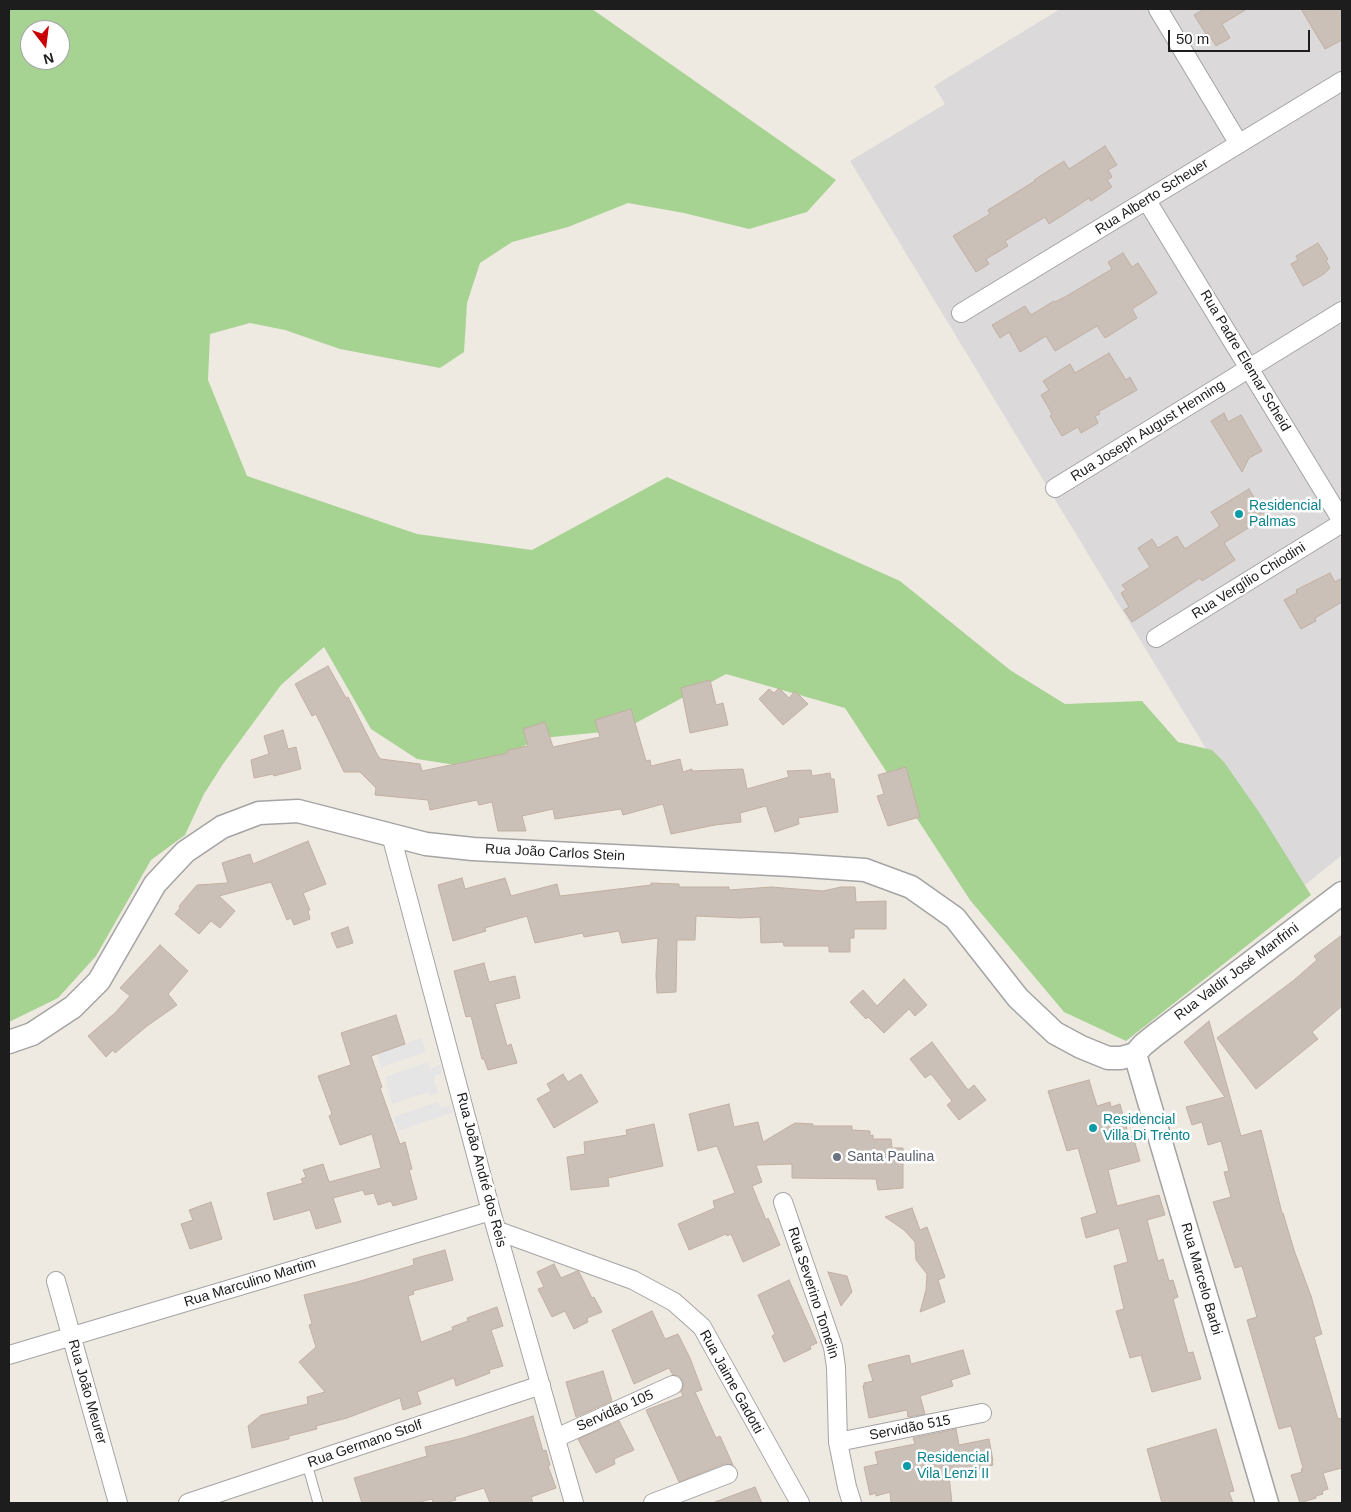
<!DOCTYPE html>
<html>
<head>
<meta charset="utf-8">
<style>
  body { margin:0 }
  #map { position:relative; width:1351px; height:1512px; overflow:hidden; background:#efeae1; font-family:Helvetica,sans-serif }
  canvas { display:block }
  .frame { position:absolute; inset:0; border:10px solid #1d1d1d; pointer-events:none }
  .north { position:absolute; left:20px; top:20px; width:50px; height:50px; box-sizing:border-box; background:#fff; border:1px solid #a5a5a5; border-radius:50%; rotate:165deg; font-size:14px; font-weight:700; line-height:20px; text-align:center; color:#1d1d1d }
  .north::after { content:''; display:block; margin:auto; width:18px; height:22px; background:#c90005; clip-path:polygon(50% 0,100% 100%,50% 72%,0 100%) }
  .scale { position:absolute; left:1168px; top:30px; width:142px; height:22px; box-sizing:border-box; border:2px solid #1d1d1d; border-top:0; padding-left:6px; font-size:15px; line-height:18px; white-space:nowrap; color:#1d1d1d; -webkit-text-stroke:4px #fff; paint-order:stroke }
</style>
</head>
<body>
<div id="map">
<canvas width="1351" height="1512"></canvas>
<div class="frame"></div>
<div class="north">N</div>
<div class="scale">50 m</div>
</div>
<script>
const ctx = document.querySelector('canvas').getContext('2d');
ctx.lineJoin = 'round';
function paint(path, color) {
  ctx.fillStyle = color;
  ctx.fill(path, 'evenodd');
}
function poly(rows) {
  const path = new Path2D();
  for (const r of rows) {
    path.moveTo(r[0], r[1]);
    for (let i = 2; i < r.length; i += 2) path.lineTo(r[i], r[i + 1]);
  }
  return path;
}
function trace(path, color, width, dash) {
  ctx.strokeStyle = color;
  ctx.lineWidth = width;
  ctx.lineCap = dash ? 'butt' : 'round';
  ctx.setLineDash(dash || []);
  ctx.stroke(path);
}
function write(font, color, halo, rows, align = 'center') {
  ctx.font = font + ' Helvetica,sans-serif';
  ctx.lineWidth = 5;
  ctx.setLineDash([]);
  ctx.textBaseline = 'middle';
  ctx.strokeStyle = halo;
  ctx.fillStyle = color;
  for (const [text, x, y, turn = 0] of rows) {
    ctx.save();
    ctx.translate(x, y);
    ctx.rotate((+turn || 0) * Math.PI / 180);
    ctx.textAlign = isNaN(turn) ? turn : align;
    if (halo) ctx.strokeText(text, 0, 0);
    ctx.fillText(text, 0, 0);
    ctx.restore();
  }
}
paint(poly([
  [1060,9,1342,9,1342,855,1294,894,850,161,945,104,934,86]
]), '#dbd9d9');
paint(poly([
  [9,9,592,9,836,180,807,212,749,229,684,213,628,203,568,227,512,242,480,263,467,303,464,352,440,368,340,349,285,330,250,323,210,334,208,380,247,476,417,534,532,550,667,477,900,581,1010,670,1065,704,1142,701,1178,742,1212,750,1224,762,1261,815,1311,895,1126,1041,1064,1012,970,900,845,708,726,674,623,730,542,738,475,768,417,759,371,729,324,647,281,685,223,764,204,794,185,835,151,860,96,956,58,998,9,1022],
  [30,30,60,30,60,60,30,60]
]), '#a6d292');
paint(poly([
  [421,1038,426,1052,381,1067,377,1054],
  [428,1062,430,1069,440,1065,442,1073,433,1077,438,1093,430,1096,428,1092,392,1104,385,1077],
  [438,1102,440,1108,450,1105,453,1112,398,1131,393,1117]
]), '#e5e5e5');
const building = poly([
  [1204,9,1247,9,1222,24,1230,38,1216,46,1208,33,1206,34,1194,15,1204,9],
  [1301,9,1342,9,1342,40,1325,49,1301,9],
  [1105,146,1117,165,1108,170,1112,177,1107,180,1112,187,1091,201,1089,198,1049,224,1045,217,1005,241,1008,246,986,259,989,264,976,272,953,236,990,214,988,210,1035,181,1034,180,1064,161,1069,169,1105,146],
  [1318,243,1328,259,1326,261,1330,268,1324,274,1303,286,1291,264,1298,260,1296,256,1318,243],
  [1123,253,1132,267,1138,263,1157,293,1132,309,1137,318,1105,338,1097,326,1055,351,1046,336,1020,352,1009,332,1000,338,992,325,1025,306,1031,315,1054,301,1055,302,1065,297,1112,269,1108,262,1123,253],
  [1109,353,1126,380,1130,377,1137,390,1098,412,1100,414,1095,416,1098,423,1081,433,1078,427,1062,436,1050,416,1052,414,1041,395,1049,390,1043,381,1070,364,1075,373,1109,353],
  [1224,413,1228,422,1241,415,1262,451,1249,458,1242,472,1211,421,1224,413],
  [1249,489,1266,517,1224,543,1235,560,1202,581,1200,578,1132,622,1124,610,1129,607,1121,593,1126,590,1122,585,1150,567,1138,548,1152,539,1158,548,1177,536,1185,549,1220,526,1211,512,1249,489],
  [1330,573,1335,582,1342,578,1342,602,1315,618,1316,621,1301,629,1284,600,1297,593,1296,590,1330,573],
  [328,666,346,698,348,697,378,756,381,759,420,764,422,771,508,753,508,750,528,746,523,729,545,722,553,747,600,737,595,720,631,709,646,761,650,760,651,766,680,759,683,772,692,769,692,771,743,769,747,789,789,777,787,771,811,770,812,776,830,773,831,779,834,779,838,812,798,818,799,824,775,832,766,806,740,813,741,822,715,825,671,834,663,804,623,815,621,809,555,819,553,809,522,816,526,831,498,831,492,802,479,805,477,800,430,810,428,800,375,795,376,788,360,772,344,772,316,714,312,716,295,684,328,666],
  [710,680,716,705,723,703,728,725,690,733,681,688,710,680],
  [779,688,789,698,795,691,808,704,783,725,759,699,769,689,774,693,779,688],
  [283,730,288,749,296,747,301,769,274,776,273,774,254,778,251,760,269,754,264,736,283,730],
  [906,767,920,817,888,826,877,796,884,794,878,775,906,767],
  [308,841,326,884,303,893,310,910,308,911,310,919,294,925,291,918,287,920,271,882,219,896,235,911,220,928,211,921,199,934,175,914,180,908,179,906,197,885,228,883,222,863,250,854,253,864,308,841],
  [462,878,465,889,505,878,511,896,557,884,560,896,651,885,651,883,679,884,679,887,729,887,729,890,771,887,823,891,841,887,855,887,856,902,886,901,886,929,854,929,854,938,850,938,850,952,829,952,829,946,784,946,783,942,761,943,760,917,740,918,696,916,695,940,677,940,676,992,657,993,656,975,658,938,622,943,619,931,584,937,583,933,535,943,527,916,485,928,486,931,453,941,438,885,462,878],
  [348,927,353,943,337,948,331,933,348,927],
  [1342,935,1342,1006,1312,1032,1318,1039,1256,1089,1217,1038,1294,980,1317,960,1314,956,1342,935],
  [160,945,188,971,168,994,177,1005,147,1026,115,1053,113,1050,106,1057,88,1036,115,1013,130,996,120,988,160,945],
  [484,963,489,982,515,976,520,998,495,1004,507,1046,511,1044,517,1063,488,1070,484,1059,482,1059,471,1016,466,1017,454,971,484,963],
  [904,979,927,1005,915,1016,909,1009,884,1033,868,1017,866,1019,850,1002,863,990,877,1006,904,979],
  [396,1015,405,1044,371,1056,382,1087,380,1088,400,1144,405,1142,412,1169,409,1170,417,1199,393,1206,391,1201,378,1205,374,1193,365,1195,363,1190,333,1198,341,1222,316,1229,310,1210,274,1220,267,1193,303,1183,301,1179,306,1177,303,1170,323,1164,329,1182,381,1168,372,1134,340,1145,329,1116,332,1114,318,1076,351,1065,341,1033,396,1015],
  [1209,1021,1241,1136,1261,1130,1282,1213,1283,1213,1294,1250,1311,1296,1322,1334,1314,1337,1338,1419,1342,1418,1342,1468,1323,1473,1328,1489,1322,1491,1323,1494,1316,1496,1316,1498,1300,1503,1291,1475,1302,1472,1301,1469,1303,1468,1291,1426,1279,1429,1247,1320,1257,1317,1242,1266,1235,1268,1213,1202,1231,1197,1224,1172,1229,1171,1221,1141,1208,1145,1202,1122,1192,1125,1186,1107,1225,1097,1184,1042,1209,1021],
  [932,1042,968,1090,974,1085,986,1100,959,1120,947,1105,952,1101,931,1074,925,1078,910,1059,932,1042],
  [563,1074,568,1082,581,1074,598,1102,554,1128,537,1099,551,1091,547,1084,563,1074],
  [1089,1080,1097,1106,1110,1102,1111,1107,1120,1104,1129,1137,1133,1136,1140,1161,1108,1170,1117,1206,1159,1195,1165,1215,1147,1220,1158,1261,1163,1259,1169,1281,1173,1280,1178,1297,1173,1299,1188,1353,1193,1352,1201,1379,1152,1392,1141,1355,1130,1358,1116,1311,1124,1309,1114,1266,1128,1262,1119,1228,1086,1238,1081,1218,1097,1213,1078,1148,1067,1151,1048,1091,1089,1080],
  [729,1104,734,1127,758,1122,763,1142,795,1123,813,1124,813,1126,852,1126,852,1130,870,1131,870,1136,873,1135,873,1139,891,1139,892,1148,903,1148,903,1188,878,1190,876,1179,792,1178,792,1164,756,1165,762,1182,752,1186,766,1220,768,1218,780,1245,743,1262,731,1234,727,1236,726,1234,689,1250,678,1224,715,1208,713,1201,735,1193,717,1146,698,1151,689,1114,729,1104],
  [654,1124,663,1166,608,1178,609,1186,571,1190,567,1157,585,1154,584,1142,627,1135,626,1130,654,1124],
  [211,1202,222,1239,190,1249,181,1224,193,1220,189,1210,211,1202],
  [912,1208,920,1230,927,1227,945,1277,938,1280,945,1302,920,1312,926,1290,927,1274,916,1260,915,1242,904,1230,885,1217,912,1208],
  [445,1250,453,1280,413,1291,414,1294,408,1296,421,1342,453,1330,452,1327,468,1321,467,1318,497,1307,503,1326,491,1330,503,1366,489,1370,490,1373,456,1386,454,1378,417,1392,421,1404,403,1410,400,1398,347,1418,316,1426,317,1429,289,1436,289,1439,252,1448,248,1426,261,1415,308,1404,307,1397,325,1392,299,1362,316,1347,309,1325,312,1324,304,1295,357,1282,414,1265,413,1259,445,1250],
  [554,1264,561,1278,577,1271,579,1272,592,1298,594,1297,602,1312,587,1318,588,1322,574,1329,565,1311,552,1317,538,1289,544,1287,537,1272,554,1264],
  [828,1272,847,1276,852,1292,841,1306,828,1272],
  [789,1280,817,1343,810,1346,811,1349,784,1362,772,1336,775,1334,758,1295,789,1280],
  [652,1311,665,1339,678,1334,690,1358,702,1390,695,1392,716,1438,720,1436,733,1465,724,1464,679,1482,646,1410,683,1396,681,1392,683,1387,683,1381,679,1376,673,1375,669,1368,634,1384,612,1330,652,1311],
  [963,1350,970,1374,951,1380,953,1386,920,1396,925,1414,908,1417,907,1410,869,1418,863,1386,864,1385,864,1383,873,1381,868,1365,909,1355,911,1364,963,1350],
  [603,1371,612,1401,576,1417,566,1382,603,1371],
  [533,1416,543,1451,546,1450,550,1465,548,1466,556,1488,531,1497,533,1503,490,1503,484,1488,455,1497,456,1500,444,1503,433,1503,432,1499,416,1503,362,1503,354,1478,427,1456,425,1447,463,1438,533,1416],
  [619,1421,634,1450,614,1459,615,1464,596,1473,578,1439,619,1421],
  [956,1429,959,1445,989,1439,993,1461,992,1461,993,1465,949,1476,952,1503,891,1503,890,1492,876,1496,876,1493,870,1495,864,1467,878,1464,875,1452,915,1444,913,1438,956,1429],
  [1216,1429,1234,1491,1229,1492,1233,1503,1162,1503,1147,1449,1216,1429],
  [755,1487,762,1503,716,1503,715,1502,755,1487]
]);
paint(building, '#cbc0b7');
trace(building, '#c2afa2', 1);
const service = poly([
  [307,1464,318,1503]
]);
const minor = poly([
  [1158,9,1239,144],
  [1147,201,1342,521],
  [961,313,1342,81],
  [1055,488,1342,311],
  [1156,638,1342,523],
  [391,835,491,1211,574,1503],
  [783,1202,833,1347,836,1367,838,1442,847,1487,852,1503],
  [498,1231,633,1280,674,1302,702,1327,800,1503],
  [56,1281,118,1503],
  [9,1355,491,1211],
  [556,1438,673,1385],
  [838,1442,982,1413],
  [188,1503,541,1385],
  [653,1503,728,1474]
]);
const tertiary = poly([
  [9,1042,32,1034,73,1007,99,981,155,884,185,852,222,827,259,813,298,811,426,844,473,849,792,865,865,870,911,887,955,918,1018,998,1055,1033,1081,1047,1108,1058,1121,1058,1135,1054],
  [1135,1054,1267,1503],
  [1135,1054,1143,1045,1154,1036,1342,893]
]);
trace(service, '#a4a4a4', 11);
trace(minor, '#a4a4a4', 20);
trace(tertiary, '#a4a4a4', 25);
trace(service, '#fff', 9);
trace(minor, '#fff', 18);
trace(tertiary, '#fff', 22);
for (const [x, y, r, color] of [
  [1239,514,5,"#0f9aa8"],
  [1093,1128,5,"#0f9aa8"],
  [837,1157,5,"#6b7280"],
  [907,1466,5,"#0f9aa8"]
]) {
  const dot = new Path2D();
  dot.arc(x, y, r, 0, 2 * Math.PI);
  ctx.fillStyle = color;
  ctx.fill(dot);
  trace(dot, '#fff', 2);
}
write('14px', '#1d1d1d', '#fff', [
  ["Rua Alberto Scheuer",1152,197,-32],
  ["Rua Padre Elemar Scheid",1245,361,59],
  ["Rua Joseph August Henning",1148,431,-32],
  ["Rua Vergílio Chiodini",1249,581,-32],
  ["Rua João Carlos Stein",555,853,3],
  ["Rua Valdir José Manfrini",1237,972,-37],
  ["Rua João André dos Reis",481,1170,75],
  ["Rua Marcelo Barbi",1201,1279,74],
  ["Rua Marculino Martim",250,1283,-17],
  ["Rua Severino Tomelin",813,1293,72],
  ["Rua Jaime Gadotti",731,1382,61],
  ["Rua João Meurer",87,1392,74],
  ["Servidão 105",615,1411,-24],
  ["Servidão 515",910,1428,-11],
  ["Rua Germano Stolf",365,1444,-19]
]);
write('14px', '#0d838f', '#fff', [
  ["Residencial",1249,506],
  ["Palmas",1249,522],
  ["Residencial",1103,1120],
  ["Villa Di Trento",1103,1136],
  ["Residencial",917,1458],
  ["Vila Lenzi II",917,1474]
], 'left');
write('14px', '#5b616d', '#fff', [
  ["Santa Paulina",847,1157]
], 'left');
</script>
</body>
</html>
